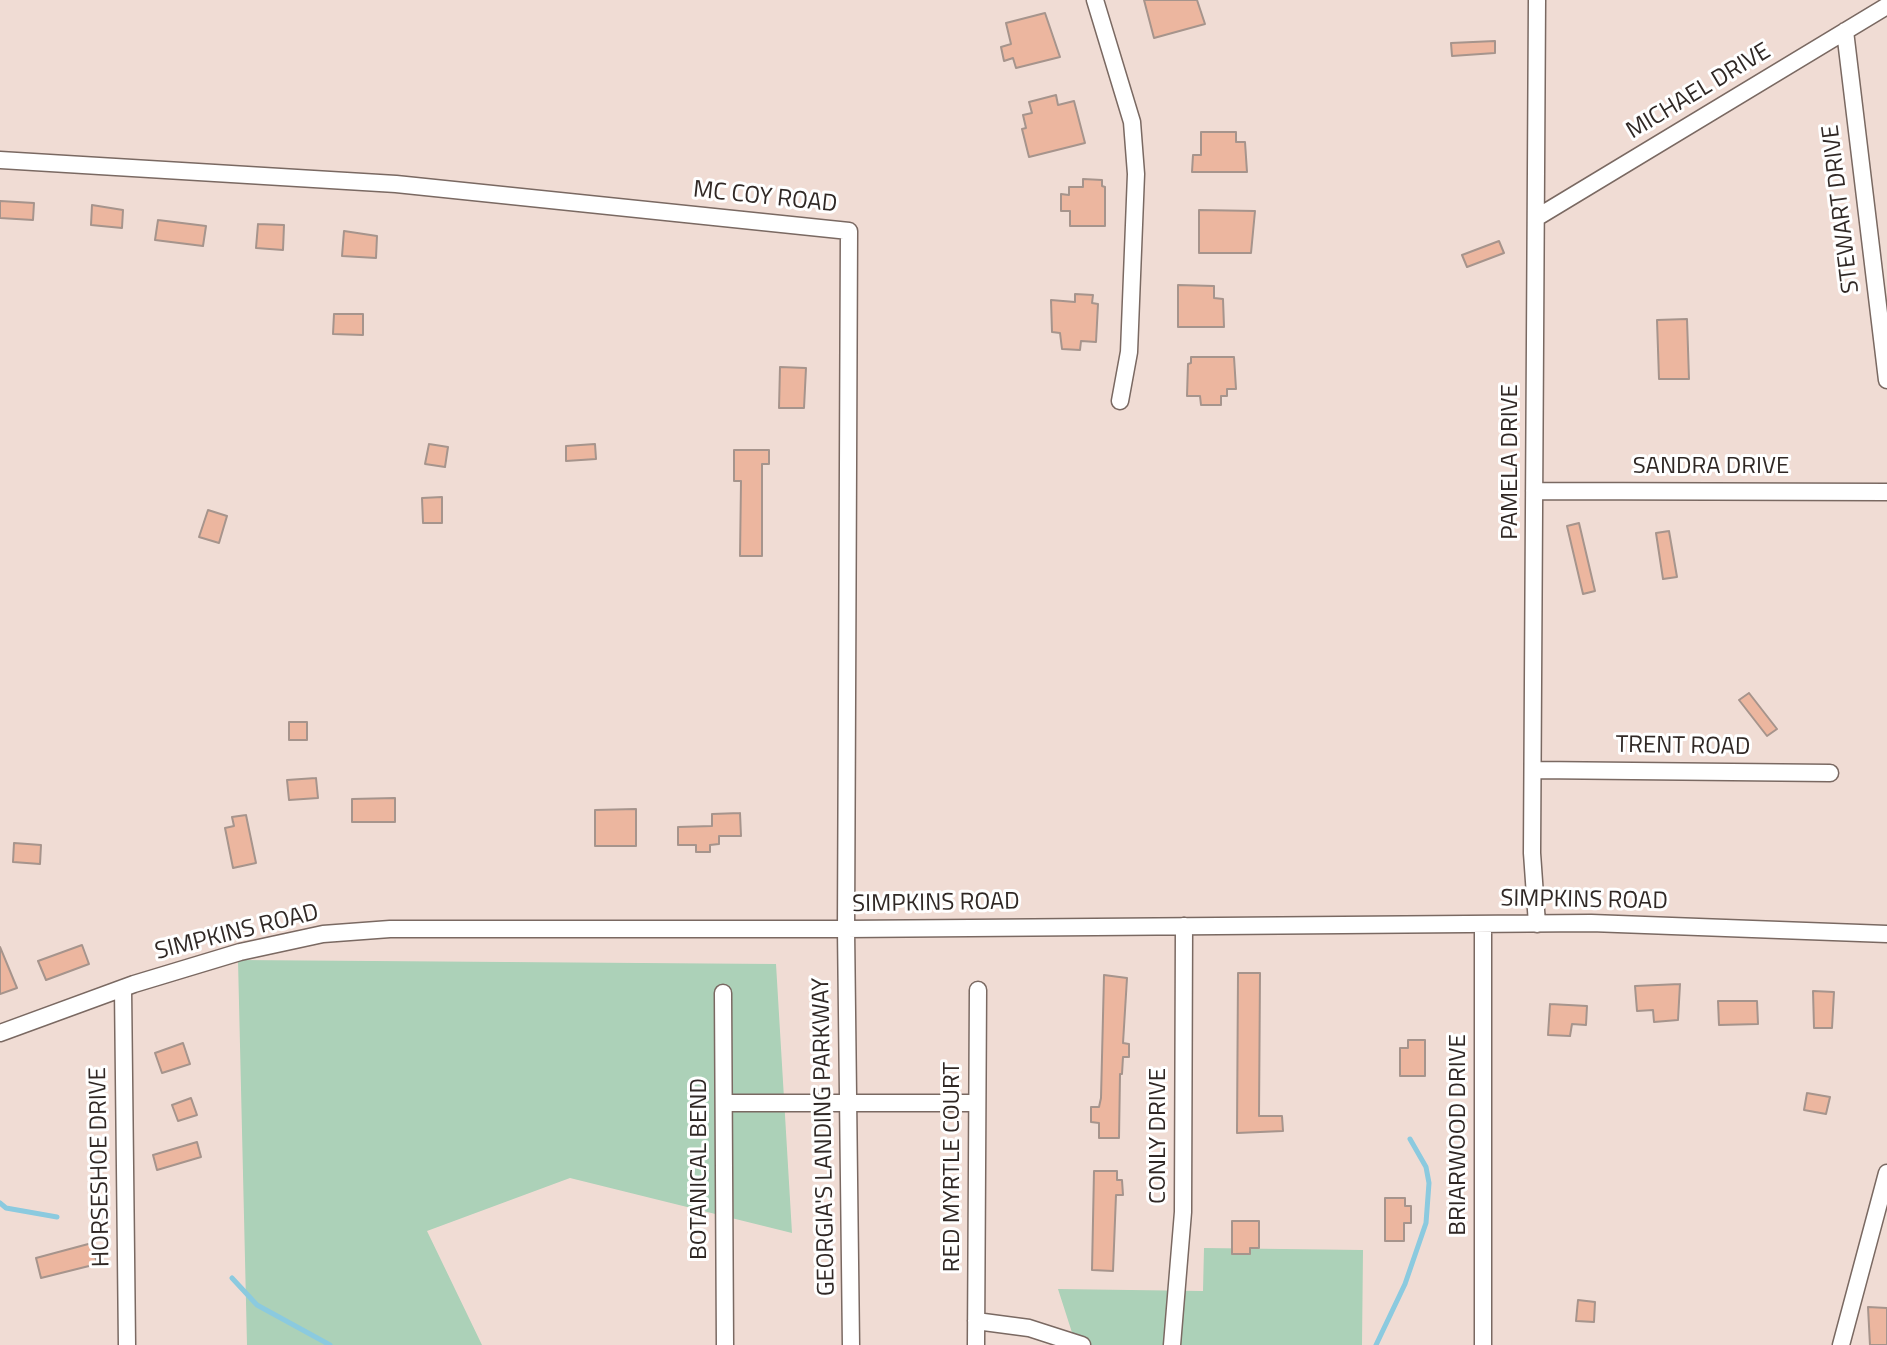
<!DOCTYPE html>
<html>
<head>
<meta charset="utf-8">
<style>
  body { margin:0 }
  canvas { display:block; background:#f0dcd4 }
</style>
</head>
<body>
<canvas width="1887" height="1345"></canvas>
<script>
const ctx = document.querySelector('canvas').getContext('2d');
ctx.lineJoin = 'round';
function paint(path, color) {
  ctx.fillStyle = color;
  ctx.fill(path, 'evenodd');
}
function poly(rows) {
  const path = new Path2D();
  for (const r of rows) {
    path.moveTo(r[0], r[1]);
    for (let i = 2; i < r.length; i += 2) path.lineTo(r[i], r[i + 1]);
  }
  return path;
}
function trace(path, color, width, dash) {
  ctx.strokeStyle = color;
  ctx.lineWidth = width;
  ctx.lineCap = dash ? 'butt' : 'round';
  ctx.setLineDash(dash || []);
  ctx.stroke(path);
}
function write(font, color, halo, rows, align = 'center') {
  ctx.font = font + ' "Titillium Web",sans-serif';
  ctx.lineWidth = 6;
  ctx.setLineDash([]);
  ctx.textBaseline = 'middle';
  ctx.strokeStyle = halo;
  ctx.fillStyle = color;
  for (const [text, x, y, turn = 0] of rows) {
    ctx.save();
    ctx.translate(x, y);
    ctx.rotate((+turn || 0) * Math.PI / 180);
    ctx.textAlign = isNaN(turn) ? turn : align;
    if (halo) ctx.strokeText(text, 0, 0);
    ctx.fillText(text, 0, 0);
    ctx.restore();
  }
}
paint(poly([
  [238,960,776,964,792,1233,570,1178,427,1231,482,1345,247,1345],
  [1204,1248,1363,1250,1362,1345,1076,1345,1058,1289,1203,1291]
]), '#acd1b8');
trace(poly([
  [0,1203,6,1208,57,1217],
  [232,1278,257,1305,330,1345],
  [1376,1345,1405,1284,1426,1223,1429,1183,1426,1167,1410,1139]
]), '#8bcadf', 5);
const building = poly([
  [1144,0,1197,0,1205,24,1154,38,1144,0],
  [1045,13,1060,57,1016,68,1013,58,1004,61,1001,47,1011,44,1006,23,1045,13],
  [1495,41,1495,53,1452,56,1451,43,1495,41],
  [1056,95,1058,105,1074,101,1085,143,1029,157,1022,129,1026,128,1023,115,1032,113,1029,102,1056,95],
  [1201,132,1236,132,1236,142,1245,142,1247,172,1192,172,1193,155,1201,155,1201,132],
  [1083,179,1102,180,1102,186,1105,187,1105,226,1070,226,1070,211,1061,211,1061,194,1069,195,1069,187,1083,187,1083,179],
  [0,201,34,203,33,220,0,218,0,201],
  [92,205,123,210,122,228,91,225,92,205],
  [1199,210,1255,211,1251,253,1199,253,1199,210],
  [158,220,206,226,203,246,155,240,158,220],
  [258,224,284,225,283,250,256,248,258,224],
  [344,231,377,236,376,258,342,256,344,231],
  [1499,241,1504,253,1467,267,1462,255,1499,241],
  [1178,285,1214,286,1214,298,1223,299,1224,327,1178,327,1178,285],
  [1075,294,1093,295,1092,303,1098,304,1096,342,1081,341,1080,350,1062,349,1060,333,1052,332,1051,300,1075,302,1075,294],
  [334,314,363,314,363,335,333,334,334,314],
  [1687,319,1689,379,1659,379,1657,320,1687,319],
  [1191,357,1234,357,1236,389,1227,389,1227,396,1221,396,1221,405,1201,405,1200,396,1187,396,1188,364,1191,363,1191,357],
  [780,367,806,368,804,408,779,408,780,367],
  [429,444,448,447,445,467,425,464,429,444],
  [595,444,596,459,566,461,566,446,595,444],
  [734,450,769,450,769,464,762,464,762,556,740,556,741,481,734,481,734,450],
  [442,497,442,523,423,523,422,498,442,497],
  [208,510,227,516,219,543,199,537,208,510],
  [1579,523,1595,591,1583,594,1567,526,1579,523],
  [1669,531,1677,577,1663,579,1656,533,1669,531],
  [1749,693,1777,729,1767,736,1739,700,1749,693],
  [289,722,307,722,307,740,289,740,289,722],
  [316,778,318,798,289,800,287,780,316,778],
  [395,798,395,822,352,822,352,799,395,798],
  [636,809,636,846,595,846,595,810,636,809],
  [740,813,741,836,719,836,719,844,710,845,710,852,696,852,696,845,678,845,678,827,712,826,712,814,740,813],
  [246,815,256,863,233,868,225,828,234,826,232,817,246,815],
  [14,843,41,845,40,864,13,862,14,843],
  [82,945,89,964,46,980,38,961,82,945],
  [0,947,17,988,0,994,0,947],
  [1238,973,1260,973,1259,1116,1282,1116,1283,1131,1237,1133,1238,973],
  [1104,975,1127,978,1123,1043,1129,1044,1129,1057,1123,1057,1122,1074,1120,1074,1119,1138,1099,1138,1099,1123,1091,1122,1091,1107,1099,1107,1101,1098,1104,975],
  [1680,984,1678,1020,1654,1022,1653,1010,1637,1011,1635,986,1680,984],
  [1813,991,1834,992,1832,1028,1814,1028,1813,991],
  [1718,1001,1757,1001,1758,1024,1719,1025,1718,1001],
  [1550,1004,1587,1006,1586,1025,1572,1024,1570,1036,1548,1035,1550,1004],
  [1408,1040,1425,1040,1425,1076,1400,1076,1400,1048,1408,1048,1408,1040],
  [183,1043,190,1064,162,1073,155,1053,183,1043],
  [1807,1093,1830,1097,1826,1114,1804,1110,1807,1093],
  [191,1098,197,1115,178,1121,172,1105,191,1098],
  [197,1142,201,1157,157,1170,153,1155,197,1142],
  [1094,1171,1117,1171,1117,1180,1122,1180,1123,1195,1116,1195,1113,1271,1092,1270,1094,1171],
  [1385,1198,1405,1198,1405,1206,1411,1206,1411,1223,1404,1223,1404,1241,1385,1241,1385,1198],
  [1232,1221,1259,1221,1259,1248,1250,1248,1250,1254,1232,1254,1232,1221],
  [92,1243,97,1264,41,1278,36,1258,92,1243],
  [1578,1300,1595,1302,1594,1322,1576,1321,1578,1300],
  [1868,1307,1887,1308,1887,1345,1870,1345,1868,1307]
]);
paint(building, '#ecb69f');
trace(building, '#a6948c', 2);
const minor = poly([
  [1095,0,1132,122,1136,174,1129,352,1120,401],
  [1537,0,1532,853,1537,924],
  [1845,31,1887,380],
  [0,160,396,184,849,231,846,929,851,1345],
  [1536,218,1887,6],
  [1534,491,1887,492],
  [1535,770,1830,773],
  [123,988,127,1345],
  [723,993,725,1345],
  [0,1033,134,984,240,952,323,934,390,929,846,929,1591,923,1887,934],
  [724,1103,976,1103],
  [976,1321,1029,1328,1082,1345],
  [976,1345,978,990],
  [1172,1345,1183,1212,1184,926],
  [1483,1345,1483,924],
  [1841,1345,1887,1173]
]);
trace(minor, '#7a6962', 19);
trace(minor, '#fff', 16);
write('24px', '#302825', '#fff', [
  ["MICHAEL DRIVE",1699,92,-31],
  ["MC COY ROAD",765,198,6],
  ["STEWART DRIVE",1842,209,-97],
  ["PAMELA DRIVE",1511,462,-90],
  ["SANDRA DRIVE",1711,467],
  ["TRENT ROAD",1683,747,1],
  ["SIMPKINS ROAD",1584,901,1],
  ["SIMPKINS ROAD",936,904,-1],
  ["SIMPKINS ROAD",237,933,-14],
  ["BRIARWOOD DRIVE",1459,1135,-90],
  ["CONLY DRIVE",1159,1136,-90],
  ["GEORGIA'S LANDING PARKWAY",825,1137,-91],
  ["HORSESHOE DRIVE",101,1167,-91],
  ["RED MYRTLE COURT",953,1167,-90],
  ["BOTANICAL BEND",700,1169,-90]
]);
</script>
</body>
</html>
